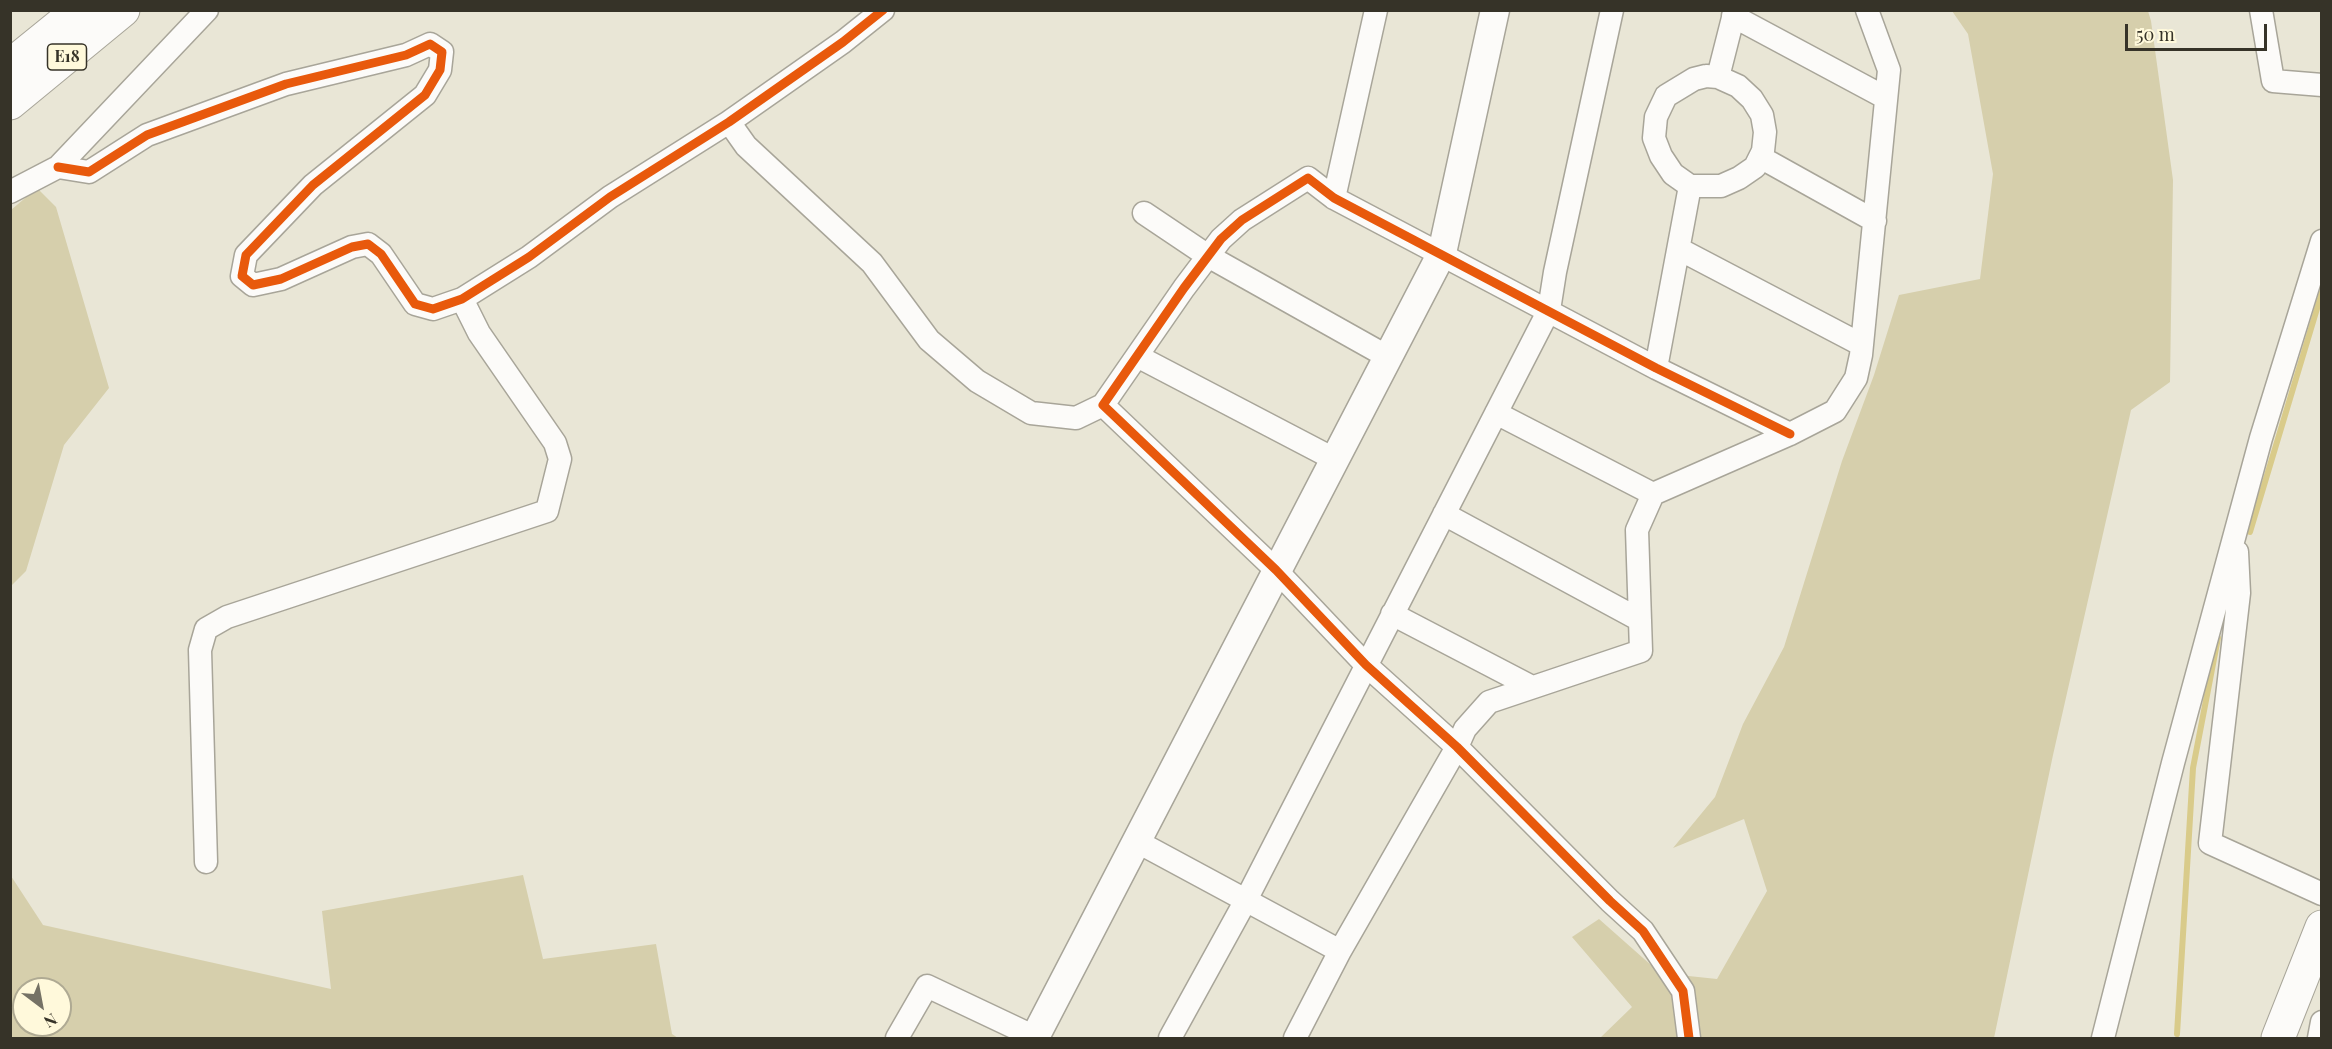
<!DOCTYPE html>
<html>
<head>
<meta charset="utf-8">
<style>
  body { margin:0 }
  #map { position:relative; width:2332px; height:1049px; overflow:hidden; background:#e9e6d6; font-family:"Playfair Display",serif }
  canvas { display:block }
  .frame { position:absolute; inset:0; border:12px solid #363328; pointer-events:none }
  .north { position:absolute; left:12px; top:977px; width:60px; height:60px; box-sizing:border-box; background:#fff9db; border:2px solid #afaa93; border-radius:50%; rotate:148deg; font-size:16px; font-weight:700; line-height:24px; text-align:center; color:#363328 }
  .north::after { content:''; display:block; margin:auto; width:21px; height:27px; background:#757265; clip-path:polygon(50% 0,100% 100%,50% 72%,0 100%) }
  .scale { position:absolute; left:2125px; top:24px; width:142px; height:27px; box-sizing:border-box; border:3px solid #363328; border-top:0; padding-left:8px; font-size:18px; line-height:21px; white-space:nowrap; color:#363328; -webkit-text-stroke:4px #fff9db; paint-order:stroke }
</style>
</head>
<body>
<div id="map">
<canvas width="2332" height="1049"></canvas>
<div class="frame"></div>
<div class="north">N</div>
<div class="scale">50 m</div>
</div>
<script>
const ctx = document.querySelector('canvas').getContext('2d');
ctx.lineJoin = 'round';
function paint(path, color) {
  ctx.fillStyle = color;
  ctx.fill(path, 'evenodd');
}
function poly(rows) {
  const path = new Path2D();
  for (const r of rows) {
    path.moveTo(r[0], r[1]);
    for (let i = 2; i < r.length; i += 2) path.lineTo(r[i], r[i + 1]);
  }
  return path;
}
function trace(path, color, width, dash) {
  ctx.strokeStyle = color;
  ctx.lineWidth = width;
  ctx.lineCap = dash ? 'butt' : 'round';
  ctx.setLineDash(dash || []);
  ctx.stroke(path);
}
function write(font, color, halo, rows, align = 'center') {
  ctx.font = font + ' "Playfair Display",serif';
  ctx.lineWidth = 4.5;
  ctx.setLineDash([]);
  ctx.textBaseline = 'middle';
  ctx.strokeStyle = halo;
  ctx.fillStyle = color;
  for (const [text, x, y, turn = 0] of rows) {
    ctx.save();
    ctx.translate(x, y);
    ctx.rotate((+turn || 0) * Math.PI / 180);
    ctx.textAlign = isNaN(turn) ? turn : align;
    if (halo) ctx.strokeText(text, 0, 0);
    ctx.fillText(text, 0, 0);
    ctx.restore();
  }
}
paint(poly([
  [1952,11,2148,11,2151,21,2173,180,2170,382,2131,410,2053,755,1994,1038,1600,1038,1632,1007,1572,937,1599,919,1660,973,1717,979,1767,891,1744,819,1673,848,1715,797,1743,724,1784,647,1842,461,1874,375,1899,295,1980,279,1993,174,1968,34],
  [37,188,56,207,109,388,64,445,26,571,11,586,11,210],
  [523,875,543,959,656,944,672,1034,678,1038,11,1038,11,876,43,925,331,989,322,911],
  [24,989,60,989,60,1025,24,1025]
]), '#d6cfac');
trace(poly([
  [2250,532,2322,292],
  [2177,1034,2193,768,2218,638]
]), '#d9cb8a', 6);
const minor = poly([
  [2261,10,2273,81,2322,85],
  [1733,16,1886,98],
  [1706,76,1718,77,1738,86,1752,99,1762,115,1765,132,1763,151,1755,167,1739,178,1721,186,1690,186,1673,174,1661,156,1654,138,1656,117,1666,96,1694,79,1706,76],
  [1718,77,1735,10],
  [729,122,746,146,872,263,929,340,977,381,1031,413,1076,418,1103,405],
  [1760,157,1875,221],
  [58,167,89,172,147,135,286,84,406,55,430,44,442,52,440,70,425,95,313,185,246,255,242,276,253,285,281,279,352,247,368,244,381,254,415,304,433,309,462,299,529,257,610,197,729,122,843,42,883,10],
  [10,192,58,167,207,10],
  [1334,198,1376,10],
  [1144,213,1208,256,1388,357],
  [1679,249,1862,345],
  [1137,356,1334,459],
  [1656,368,1690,186],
  [1496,413,1653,494],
  [1444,514,1640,620],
  [2237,552,2239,593,2210,843,2322,894],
  [1392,614,1532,687],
  [1136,841,1340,951],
  [206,862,200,650,206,629,227,617,547,511,560,459,555,443,479,333,462,299],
  [897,1038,927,986,1037,1038],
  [1170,1038,1246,900,1549,310,1555,272,1612,10],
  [1295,1038,1340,951,1457,747,1465,729,1489,702,1641,651,1637,530,1653,494,1790,434,1835,411,1856,378,1861,355,1889,70,1867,10],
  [1689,1038,1683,991,1643,931,1610,901,1457,747,1366,665,1276,570,1103,405,1184,288,1221,239,1242,220,1308,178,1334,198,1656,368,1790,434],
  [2103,1038,2173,763,2261,438,2322,241],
  [2319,1038,2322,1022]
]);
const tertiary = poly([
  [1035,1037,1442,253,1495,10]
]);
const trunk = poly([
  [2278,1038,2322,927]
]);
const motorway = poly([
  [10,66,79,10],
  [10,103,123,10]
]);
trace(minor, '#a8a599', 25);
trace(tertiary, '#a8a599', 31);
trace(trunk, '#a8a599', 35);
trace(motorway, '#a8a599', 35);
trace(minor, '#fcfbf9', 22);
trace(tertiary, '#fcfbf9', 28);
trace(trunk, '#fcfbf9', 33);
trace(motorway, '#fcfbf9', 33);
trace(poly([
  [58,167,89,172,147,135,286,84,406,55,430,44,442,52,440,70,425,95,313,185,246,255,242,276,253,285,281,279,352,247,368,244,381,254,415,304,433,309,462,299,529,257,610,197,729,122,843,42,883,10],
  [1689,1038,1683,991,1643,931,1610,901,1457,747,1366,665,1276,570,1103,405,1184,288,1221,239,1242,220,1308,178,1334,198,1656,368,1790,434]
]), '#e8590c', 9);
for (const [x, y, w] of [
  [67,57,39]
]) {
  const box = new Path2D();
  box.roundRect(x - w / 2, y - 13, w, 26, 4.5);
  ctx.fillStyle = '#fff9db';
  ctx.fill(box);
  trace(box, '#363328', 1.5);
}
write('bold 16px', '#363328', null, [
  ["E18",67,57]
]);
</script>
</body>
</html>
